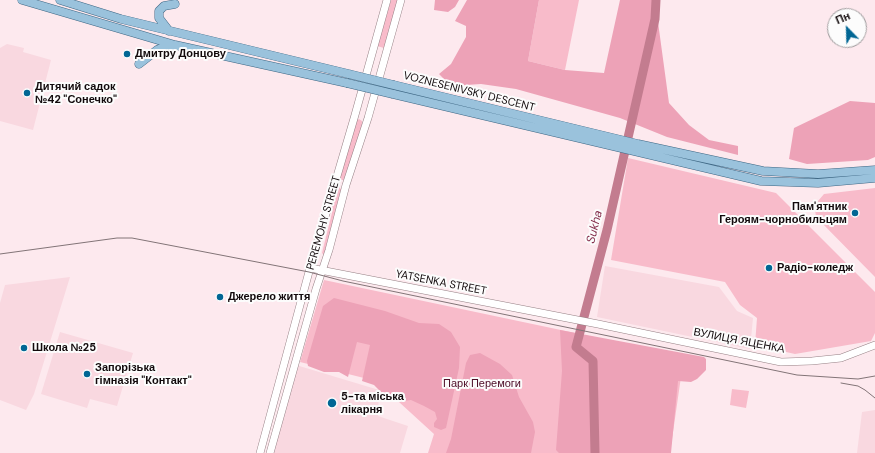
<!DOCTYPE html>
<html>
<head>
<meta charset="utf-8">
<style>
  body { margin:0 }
  #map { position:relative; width:875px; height:453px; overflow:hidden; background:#fde9ee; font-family:"DM Sans",sans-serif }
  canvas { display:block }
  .north { position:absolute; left:827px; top:8px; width:40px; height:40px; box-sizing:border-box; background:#fcfcfc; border:1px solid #9e9b9c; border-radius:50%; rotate:337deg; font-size:11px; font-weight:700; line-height:16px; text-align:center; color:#120a0c }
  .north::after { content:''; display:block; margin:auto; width:14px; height:18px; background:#016694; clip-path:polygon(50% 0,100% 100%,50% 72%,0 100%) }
</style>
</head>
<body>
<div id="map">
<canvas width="875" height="453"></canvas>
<div class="north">Пн</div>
</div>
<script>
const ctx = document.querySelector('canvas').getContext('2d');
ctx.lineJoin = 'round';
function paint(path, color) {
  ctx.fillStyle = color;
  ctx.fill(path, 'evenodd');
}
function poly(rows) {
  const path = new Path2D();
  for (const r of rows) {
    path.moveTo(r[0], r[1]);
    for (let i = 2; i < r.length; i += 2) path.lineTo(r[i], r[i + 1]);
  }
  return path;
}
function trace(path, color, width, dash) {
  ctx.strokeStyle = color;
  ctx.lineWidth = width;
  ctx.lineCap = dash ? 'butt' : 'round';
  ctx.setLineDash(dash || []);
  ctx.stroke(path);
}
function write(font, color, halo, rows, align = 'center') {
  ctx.font = font + ' "DM Sans",sans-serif';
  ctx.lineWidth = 4;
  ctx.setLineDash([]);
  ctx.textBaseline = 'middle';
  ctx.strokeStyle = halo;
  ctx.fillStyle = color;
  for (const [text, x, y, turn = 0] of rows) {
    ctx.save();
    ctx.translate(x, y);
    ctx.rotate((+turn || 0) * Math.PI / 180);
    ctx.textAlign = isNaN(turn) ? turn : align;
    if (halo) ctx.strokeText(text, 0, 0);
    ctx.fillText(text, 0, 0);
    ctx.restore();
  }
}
paint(poly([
  [7,44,24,48,23,52,51,60,33,130,0,121,0,48],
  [605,266,719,287,737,311,753,318,750,349,597,317],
  [70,277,34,394,26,410,0,400,0,303,5,285],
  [60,332,133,353,117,406,90,399,87,408,41,394],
  [296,365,379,390,378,416,408,426,400,453,270,453],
  [875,410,875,453,857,453,862,412]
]), '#f9d8e0');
paint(poly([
  [391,0,398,0,384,48,377,46],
  [539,0,579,0,565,70,528,61],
  [359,119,362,121,362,125,346,179,343,180,340,180,339,176,357,120],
  [628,158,776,193,875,292,875,333,871,341,795,354,755,345,757,318,740,305,725,282,611,260],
  [338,186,341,189,341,191,324,255,322,253,332,213,331,202,336,187],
  [875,188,875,277,816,217,815,209,818,201,824,194],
  [324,280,684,356,670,453,428,453,434,434,376,381,300,362],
  [732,389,749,391,746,408,730,405]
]), '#f8bbca');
paint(poly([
  [435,0,459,0,455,7,448,12,434,10],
  [467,0,539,0,528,61,565,70,604,73,620,0,655,0,669,103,689,125,709,140,738,146,738,155,667,137,620,118,516,89,481,84,451,86,439,74,451,64,466,37,466,26,455,21],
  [850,101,875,103,875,157,868,160,807,164,789,159,794,128],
  [334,298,385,311,419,323,439,324,451,332,460,347,459,368,446,428,441,430,434,427,434,423,437,419,435,412,424,406,411,400,402,401,386,397,374,385,362,381,370,345,357,342,348,377,339,372,324,372,308,366,307,361,323,306],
  [560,330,704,357,706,359,706,370,697,379,691,382,678,381,671,453,559,453,556,450,562,371],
  [480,353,500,364,512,375,519,397,533,422,535,432,531,453,446,453,451,439,466,363,470,355]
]), '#eda2b7');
trace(poly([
  [595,453,593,361,576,347,607,230,655,19,656,0]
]), '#c37c8f', 9);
const secondary = poly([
  [310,268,598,324,781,362,812,361,841,358,875,345],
  [260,453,310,268,355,115,387,0],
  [270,453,316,289,329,250,346,185,368,118,401,0]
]);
const primary = poly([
  [22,0,175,45,347,83],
  [60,0,121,19,349,74],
  [169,31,159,18,159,11,164,6,175,4],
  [139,64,157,50,164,47,172,46],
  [394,85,638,144,763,171,818,174,875,170],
  [393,94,761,181,818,183,875,178]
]);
trace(secondary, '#968085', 8);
trace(primary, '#3e6784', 9);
trace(secondary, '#fff', 7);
trace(primary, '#9ac2dc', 8);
trace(poly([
  [0,254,117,238,132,238,309,272,343,281,797,375,858,379,875,376],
  [841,383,858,386,865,390,875,398]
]), '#827477', 1);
const primaryBridge = poly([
  [349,74,394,85],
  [347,83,393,94]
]);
trace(primaryBridge, '#3e6784', 9, []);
trace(primaryBridge, '#9ac2dc', 8);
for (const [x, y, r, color] of [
  [127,54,4,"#016694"],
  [27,93,4,"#016694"],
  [855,213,4,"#016694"],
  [769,268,4,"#016694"],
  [220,297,4,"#016694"],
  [24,348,4,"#016694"],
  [87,374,4,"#016694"],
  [332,403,5,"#016694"]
]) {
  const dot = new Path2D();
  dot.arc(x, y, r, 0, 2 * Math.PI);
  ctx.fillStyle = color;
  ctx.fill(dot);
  trace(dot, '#fcfcfc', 1.5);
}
write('bold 11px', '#120a0c', '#fcfcfc', [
  ["Дмитру Донцову",135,54],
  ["Дитячий садок",35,87],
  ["№42 \"Сонечко\"",35,100],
  ["Пам'ятник",847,207,"right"],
  ["Героям-чорнобильцям",847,220,"right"],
  ["Радіо-коледж",777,268],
  ["Джерело життя",228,297],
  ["Школа №25",32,348],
  ["Запорізька",95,368],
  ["гімназія \"Контакт\"",95,381],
  ["5-та міська",341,397],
  ["лікарня",341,410]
], 'left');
write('11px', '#120a0c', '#fcfcfc', [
  ["VOZNESENIVSKY DESCENT",469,92,14],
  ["PEREMOHY STREET",324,223,-74],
  ["YATSENKA STREET",441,283,11],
  ["ВУЛИЦЯ ЯЦЕНКА",739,341,11]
]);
write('11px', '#4d0c26', '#fcfcfc', [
  ["Парк Перемоги",482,384]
]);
write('italic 12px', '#852f4d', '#fcfcfc', [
  ["Sukha",595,227,-76]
]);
</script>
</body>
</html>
